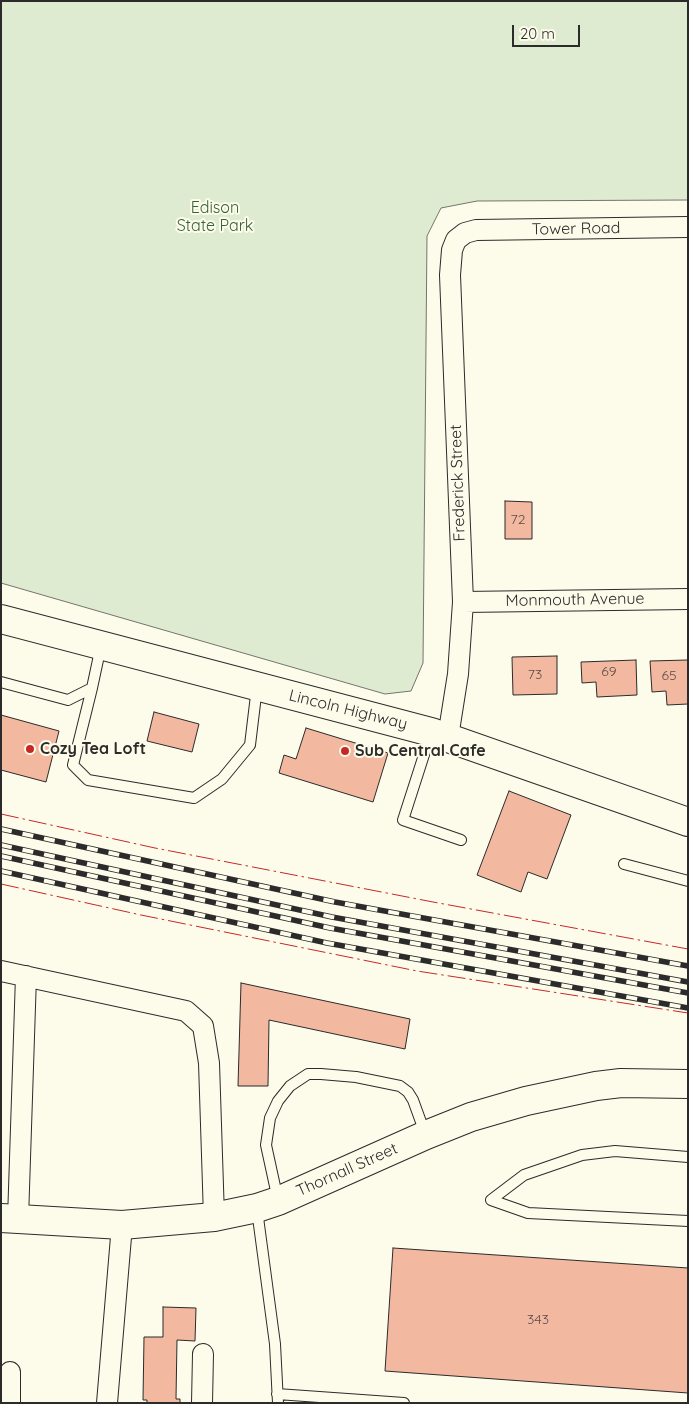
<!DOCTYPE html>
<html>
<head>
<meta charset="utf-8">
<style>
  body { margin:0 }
  #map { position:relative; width:689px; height:1404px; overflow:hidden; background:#fdfbea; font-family:Quicksand,sans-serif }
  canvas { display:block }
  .frame { position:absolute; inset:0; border:2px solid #2b2b2b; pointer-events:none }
  .scale { position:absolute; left:512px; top:25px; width:68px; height:22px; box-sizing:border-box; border:2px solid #2b2b2b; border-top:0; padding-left:6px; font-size:15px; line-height:18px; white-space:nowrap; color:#2b2b2b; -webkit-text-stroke:4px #fdfbea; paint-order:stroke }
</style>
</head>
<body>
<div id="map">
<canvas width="689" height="1404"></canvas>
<div class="frame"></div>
<div class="scale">20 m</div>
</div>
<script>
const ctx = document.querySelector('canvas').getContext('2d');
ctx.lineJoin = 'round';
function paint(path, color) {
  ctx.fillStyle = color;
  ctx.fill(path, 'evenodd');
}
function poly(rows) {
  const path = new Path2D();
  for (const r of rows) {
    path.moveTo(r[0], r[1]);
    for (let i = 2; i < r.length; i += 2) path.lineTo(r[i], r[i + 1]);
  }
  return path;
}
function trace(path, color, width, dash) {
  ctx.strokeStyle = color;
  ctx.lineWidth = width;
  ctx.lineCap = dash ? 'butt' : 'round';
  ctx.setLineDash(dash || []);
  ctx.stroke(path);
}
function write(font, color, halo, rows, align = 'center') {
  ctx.font = font + ' Quicksand,sans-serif';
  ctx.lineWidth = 4;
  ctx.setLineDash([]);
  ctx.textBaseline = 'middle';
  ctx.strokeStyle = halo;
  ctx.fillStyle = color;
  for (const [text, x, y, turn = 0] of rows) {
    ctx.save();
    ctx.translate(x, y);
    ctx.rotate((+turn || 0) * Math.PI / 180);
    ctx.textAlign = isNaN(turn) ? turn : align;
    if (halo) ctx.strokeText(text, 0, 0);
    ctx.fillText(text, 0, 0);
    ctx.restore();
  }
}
const green = poly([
  [1,1,688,1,688,200,477,201,441,208,427,236,423,663,411,691,385,694,1,583,1,1]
]);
paint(green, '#deebd1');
trace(green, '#74746e', 1);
const building = poly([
  [505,501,532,502,532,539,505,539,505,501],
  [557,656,557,694,513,695,512,657,557,656],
  [636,660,637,695,597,697,596,682,582,683,581,662,636,660],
  [688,660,688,704,667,705,666,691,652,692,650,661,688,660],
  [154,712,199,724,192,752,147,741,154,712],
  [1,715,59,731,46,782,1,770,1,715],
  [306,728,388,753,373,802,279,773,284,755,296,759,306,728],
  [509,791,571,815,547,879,528,872,521,892,477,875,509,791],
  [241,983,410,1019,405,1049,269,1020,268,1086,238,1086,241,983],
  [393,1248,688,1268,688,1393,385,1371,393,1248],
  [163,1307,196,1308,195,1341,177,1340,176,1399,180,1399,180,1403,147,1403,147,1400,143,1400,144,1337,163,1337,163,1307]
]);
paint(building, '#f2b8a0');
trace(building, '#2b2b2b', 1);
const lane = poly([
  [1,682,68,700,92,688,101,646],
  [92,688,73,765,88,780,194,798,222,779,250,745,257,687],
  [431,733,403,820,461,840],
  [624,864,688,881],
  [278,1200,266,1145,270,1118,278,1101,290,1086,308,1074,321,1074,356,1077,400,1086,408,1092,413,1100,425,1133],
  [491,1200,524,1175,582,1155,615,1151,688,1157],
  [491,1200,528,1213,688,1221],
  [257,1210,275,1344,278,1403],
  [277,1394,404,1403]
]);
const street = poly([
  [463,602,688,599],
  [448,737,458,674,463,602,450,275,452,250,456,240,465,233,476,230,688,227],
  [1,971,186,1011,203,1026,209,1063,214,1217],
  [18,1219,26,976],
  [10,1403,10,1372],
  [107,1403,122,1225],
  [202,1403,203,1354]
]);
const secondary = poly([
  [1,619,431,732,688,822],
  [1,1218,122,1225,214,1217,257,1208,278,1201,426,1135,471,1117,526,1101,596,1086,621,1083,688,1084]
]);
trace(lane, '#2b2b2b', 12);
trace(street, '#2b2b2b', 22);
trace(secondary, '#2b2b2b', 30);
trace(lane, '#fdfbea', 10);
trace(street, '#fdfbea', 20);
trace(secondary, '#fdfbea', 28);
const rail = poly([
  [1,829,335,902,688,966],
  [1,845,332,917,688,982],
  [1,856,330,928,688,993],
  [1,871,327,943,688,1008]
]);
trace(rail, '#2b2b2b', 5.5);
trace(rail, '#fdfbea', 4, [11]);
trace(poly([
  [1,814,155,848,433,902,688,949],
  [1,884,141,915,417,971,688,1013]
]), '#c62828', 1, [18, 4, 2.5, 4]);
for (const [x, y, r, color] of [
  [30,749,5,"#c62828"],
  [345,751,5,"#c62828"]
]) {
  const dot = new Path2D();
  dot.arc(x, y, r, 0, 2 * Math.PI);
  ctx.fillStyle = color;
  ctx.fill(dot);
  trace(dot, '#fdfbea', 2);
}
write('14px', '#5d4e48', null, [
  ["72",518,520],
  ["69",609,672],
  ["73",535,675],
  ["65",669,676],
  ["343",538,1320]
]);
write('16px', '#34623c', '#fdfbea', [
  ["Edison",215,208],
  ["State Park",215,226]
]);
write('16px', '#2b2b2b', '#fdfbea', [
  ["Tower Road",576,229,-1],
  ["Frederick Street",458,483,-92],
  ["Monmouth Avenue",575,600,-1],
  ["Lincoln Highway",348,710,14],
  ["Thornall Street",347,1170,-24]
]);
write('bold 16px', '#2b2b2b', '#fdfbea', [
  ["Cozy Tea Loft",40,749],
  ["Sub Central Cafe",355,751]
], 'left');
</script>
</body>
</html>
